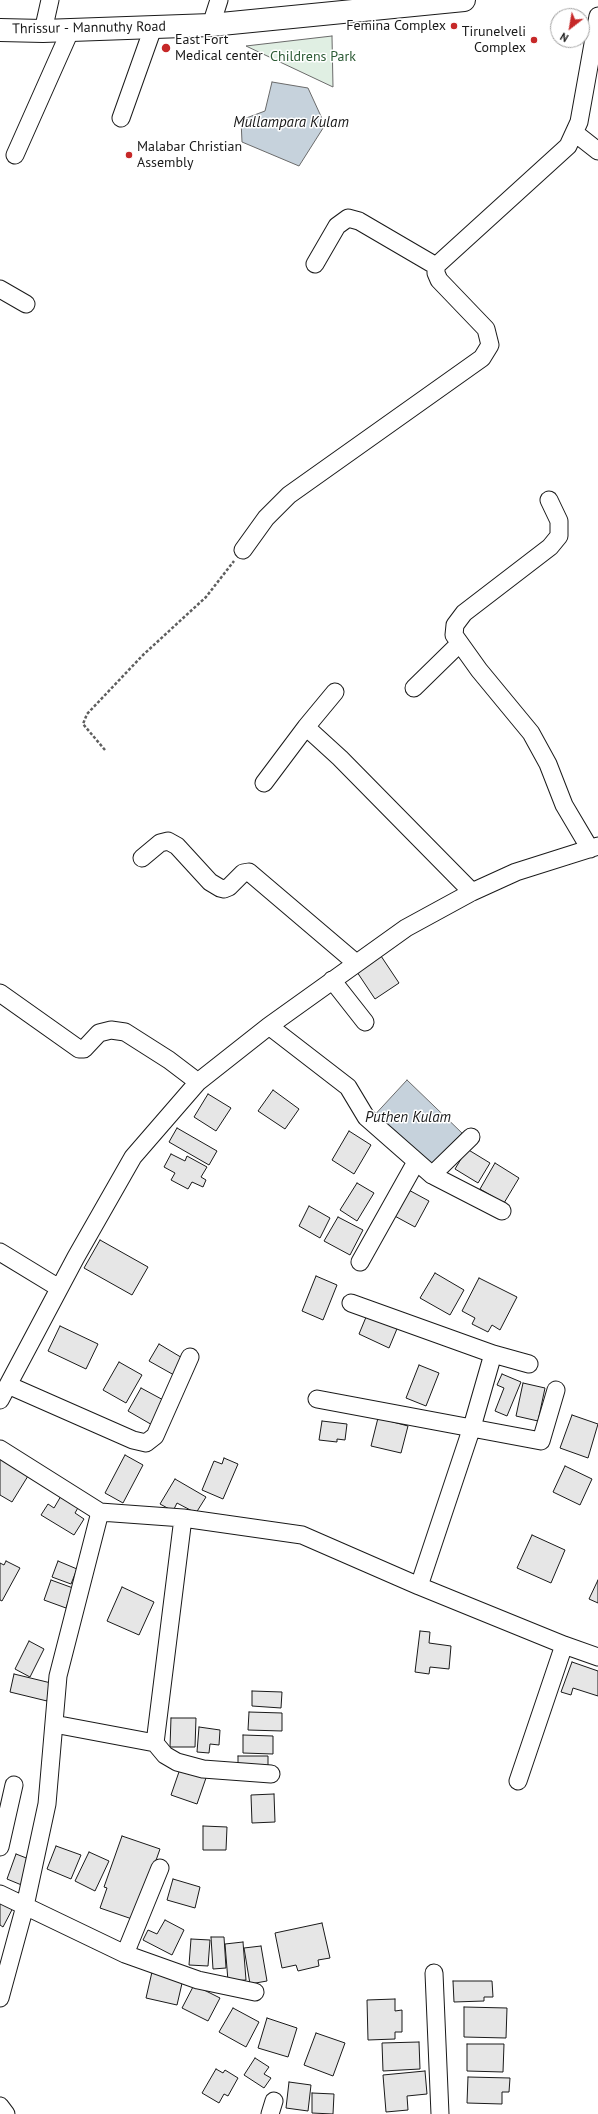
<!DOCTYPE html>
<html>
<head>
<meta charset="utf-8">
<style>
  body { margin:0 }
  #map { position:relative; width:598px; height:2114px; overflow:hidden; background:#fff; font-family:"PT Sans",sans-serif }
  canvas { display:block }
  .north { position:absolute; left:550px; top:8px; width:40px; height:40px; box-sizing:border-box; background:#fff; border:1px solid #a3a3a3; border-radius:50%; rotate:211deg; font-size:11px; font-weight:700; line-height:16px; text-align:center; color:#1a1a1a }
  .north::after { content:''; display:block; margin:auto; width:14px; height:18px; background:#c62828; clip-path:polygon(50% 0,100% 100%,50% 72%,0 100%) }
</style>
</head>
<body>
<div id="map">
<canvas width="598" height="2114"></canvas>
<div class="north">N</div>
</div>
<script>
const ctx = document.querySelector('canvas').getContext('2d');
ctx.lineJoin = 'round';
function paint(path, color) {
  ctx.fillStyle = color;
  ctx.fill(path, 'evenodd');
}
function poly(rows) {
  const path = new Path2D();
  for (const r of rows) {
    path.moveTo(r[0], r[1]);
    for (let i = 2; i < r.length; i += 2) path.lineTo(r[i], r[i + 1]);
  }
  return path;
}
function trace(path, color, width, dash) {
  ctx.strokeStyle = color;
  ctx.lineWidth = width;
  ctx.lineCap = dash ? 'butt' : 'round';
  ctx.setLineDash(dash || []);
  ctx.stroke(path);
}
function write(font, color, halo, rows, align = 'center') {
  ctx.font = font + ' "PT Sans",sans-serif';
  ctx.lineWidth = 3;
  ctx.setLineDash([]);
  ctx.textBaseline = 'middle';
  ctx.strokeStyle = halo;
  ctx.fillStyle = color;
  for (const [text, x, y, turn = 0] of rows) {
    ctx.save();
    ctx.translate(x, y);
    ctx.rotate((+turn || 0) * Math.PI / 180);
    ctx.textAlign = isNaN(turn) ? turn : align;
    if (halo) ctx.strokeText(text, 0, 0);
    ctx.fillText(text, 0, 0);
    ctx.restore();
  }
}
const green = poly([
  [332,36,333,87,246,46,332,36]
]);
paint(green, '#e0efe3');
trace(green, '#6a6a6a', 1);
const water = poly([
  [272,82,308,88,325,125,299,166,242,142,241,120,265,111,272,82],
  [407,1080,462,1133,426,1170,370,1120,407,1080]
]);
paint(water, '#c6d2dc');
trace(water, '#6a6a6a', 1);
const building = poly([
  [381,956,399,983,375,999,357,972,381,956],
  [273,1090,299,1109,285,1129,258,1111,273,1090],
  [208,1094,231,1108,216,1131,194,1117,208,1094],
  [177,1128,217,1151,209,1165,169,1142,177,1128],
  [349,1131,371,1145,354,1174,332,1160,349,1131],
  [467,1149,490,1163,478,1183,455,1169,467,1149],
  [171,1154,185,1161,187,1156,207,1167,201,1177,206,1180,203,1187,192,1182,188,1189,171,1180,175,1173,164,1167,171,1154],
  [495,1163,519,1178,504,1203,480,1189,495,1163],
  [357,1183,374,1193,357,1221,340,1210,357,1183],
  [405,1188,429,1201,415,1227,391,1214,405,1188],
  [309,1206,330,1218,320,1238,299,1226,309,1206],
  [338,1217,363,1230,350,1255,324,1241,338,1217],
  [100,1240,148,1267,132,1295,84,1268,100,1240],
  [435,1273,464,1290,450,1315,420,1298,435,1273],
  [316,1276,337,1285,323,1320,302,1311,316,1276],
  [479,1278,517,1297,500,1330,492,1325,488,1332,472,1324,475,1318,462,1311,479,1278],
  [369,1310,399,1324,389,1348,359,1334,369,1310],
  [60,1326,98,1344,86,1369,48,1351,60,1326],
  [159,1344,184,1359,174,1375,149,1361,159,1344],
  [119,1362,142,1375,126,1403,103,1390,119,1362],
  [419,1365,439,1373,426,1406,406,1398,419,1365],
  [502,1374,521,1382,507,1416,495,1411,504,1388,497,1385,502,1374],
  [523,1383,545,1388,538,1421,516,1416,523,1383],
  [141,1388,167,1402,154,1426,128,1411,141,1388],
  [572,1415,598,1424,588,1458,560,1448,572,1415],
  [378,1418,408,1426,401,1453,371,1446,378,1418],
  [322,1421,347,1424,345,1440,337,1439,337,1442,319,1440,322,1421],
  [125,1455,143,1465,123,1503,105,1493,125,1455],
  [224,1458,238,1464,223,1499,202,1490,214,1461,222,1464,224,1458],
  [0,1459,28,1476,12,1502,0,1495,0,1459],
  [565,1466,592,1479,580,1505,553,1492,565,1466],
  [175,1479,206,1497,196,1513,177,1503,173,1511,160,1504,175,1479],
  [61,1496,79,1506,75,1513,84,1519,74,1535,41,1515,48,1504,54,1508,61,1496],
  [532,1535,565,1550,551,1583,517,1568,532,1535],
  [6,1561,20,1568,2,1601,0,1600,0,1563,4,1565,6,1561],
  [58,1561,77,1569,71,1584,52,1577,58,1561],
  [51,1580,73,1588,66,1608,44,1600,51,1580],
  [598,1580,598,1603,589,1599,598,1580],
  [122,1587,154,1602,139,1635,107,1621,122,1587],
  [420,1631,430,1632,429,1643,451,1646,449,1669,430,1667,429,1674,415,1672,420,1631],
  [29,1641,44,1649,30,1677,15,1669,29,1641],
  [572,1662,598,1671,598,1696,573,1688,571,1695,561,1692,572,1662],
  [14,1674,51,1683,47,1701,10,1692,14,1674],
  [252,1691,282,1692,281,1708,252,1706,252,1691],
  [249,1712,282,1713,282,1731,248,1730,249,1712],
  [171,1718,196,1718,195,1747,170,1747,171,1718],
  [199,1727,220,1730,219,1745,210,1744,209,1753,197,1752,199,1727],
  [243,1735,273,1736,273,1754,243,1753,243,1735],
  [238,1756,268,1756,268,1770,238,1770,238,1756],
  [181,1766,207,1775,197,1804,171,1795,181,1766],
  [274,1794,275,1822,252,1823,251,1795,274,1794],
  [203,1826,227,1827,226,1850,203,1850,203,1826],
  [122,1836,160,1849,135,1920,100,1908,107,1888,104,1887,122,1836],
  [56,1846,81,1855,71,1879,47,1869,56,1846],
  [89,1852,109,1861,95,1891,75,1881,89,1852],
  [16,1854,34,1861,24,1886,7,1879,16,1854],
  [173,1879,200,1887,195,1908,167,1900,173,1879],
  [0,1897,15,1904,3,1927,0,1925,0,1897],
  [165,1920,184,1930,172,1955,143,1940,148,1930,157,1934,165,1920],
  [322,1923,330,1958,318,1960,319,1966,298,1971,296,1965,282,1968,275,1933,322,1923],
  [211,1937,224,1937,226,1968,213,1969,211,1937],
  [191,1939,210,1940,208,1966,189,1965,191,1939],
  [243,1942,246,1980,228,1981,225,1944,243,1942],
  [261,1946,267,1981,250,1984,244,1948,261,1946],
  [152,1972,183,1979,177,2005,146,1998,152,1972],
  [453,1981,492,1981,493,1997,484,1997,484,2001,454,2002,453,1981],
  [194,1985,220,1998,208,2021,182,2008,194,1985],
  [395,1999,395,2011,402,2010,402,2032,395,2032,395,2039,368,2040,367,2000,395,1999],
  [464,2007,507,2008,506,2038,464,2037,464,2007],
  [233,2008,259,2022,246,2047,219,2032,233,2008],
  [267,2018,297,2028,288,2057,258,2048,267,2018],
  [316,2033,345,2043,333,2076,304,2065,316,2033],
  [419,2042,420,2069,383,2071,382,2043,419,2042],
  [467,2044,504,2044,503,2072,467,2071,467,2044],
  [255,2058,269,2067,264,2074,271,2078,264,2088,244,2075,255,2058],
  [216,2069,223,2073,225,2070,238,2078,228,2096,224,2094,219,2103,202,2093,216,2069],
  [425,2071,427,2094,407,2096,408,2110,386,2112,383,2075,425,2071],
  [468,2077,510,2078,509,2092,502,2092,502,2104,467,2103,468,2077],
  [289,2082,311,2085,308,2111,286,2108,289,2082],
  [312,2093,334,2094,333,2114,312,2113,312,2093]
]);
paint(building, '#e6e6e6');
trace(building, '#1a1a1a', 1);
const minor = poly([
  [211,25,219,0],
  [43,31,50,0],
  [121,118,153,28],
  [575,133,598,151],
  [15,155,71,29],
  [315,264,337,226,348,218,359,221,436,266],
  [0,289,26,304],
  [549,500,559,521,559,536,550,547,464,613,455,625,454,635,479,670,531,733,548,764,564,805,590,849],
  [243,550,266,518,289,495,482,358,490,345,486,329,439,280,436,273,436,266,568,146,579,122,598,16],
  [414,688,459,644],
  [306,727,340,758,472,892],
  [264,783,306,727,335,692],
  [142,858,160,843,168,841,177,846,210,882,220,888,224,889,229,887,243,873,249,872,356,963],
  [332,980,365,1022],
  [0,993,79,1049,84,1049,99,1033,111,1030,125,1032,169,1060,198,1082],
  [269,1026,348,1087,366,1117,432,1175,502,1211],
  [432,1175,471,1137],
  [0,1252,59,1288],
  [360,1262,416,1162],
  [351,1303,493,1354],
  [8,1385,133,1440,146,1443,155,1436,190,1357],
  [317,1399,541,1441,556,1390],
  [0,1400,76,1257,133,1157,198,1082,269,1026,406,928,472,892,516,872,598,846],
  [0,1449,100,1512,183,1518,302,1535,419,1586,564,1645,598,1657],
  [419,1586,472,1427,493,1354,529,1364],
  [54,1724,155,1743,183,1518],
  [155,1743,165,1755,177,1762,203,1769,271,1774],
  [518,1781,564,1645],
  [0,1847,14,1785],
  [0,1894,125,1954,198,1980,255,1992],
  [125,1954,160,1868],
  [434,1973,440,2114],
  [0,1998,25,1906,47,1804,58,1676,100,1512],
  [0,2106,6,2114],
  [270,2114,274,2101]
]);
const major = poly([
  [0,30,43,31,211,25,464,0]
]);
trace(minor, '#1a1a1a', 19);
trace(major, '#1a1a1a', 24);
trace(poly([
  [105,750,83,724,87,714,143,655,206,597,234,561]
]), '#5f5f5f', 2.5, [3, 2]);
trace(minor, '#fff', 17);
trace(major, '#fff', 22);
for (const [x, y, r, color] of [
  [454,26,4,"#c62828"],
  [534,40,4,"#c62828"],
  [166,48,5,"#c62828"],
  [129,155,4,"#c62828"]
]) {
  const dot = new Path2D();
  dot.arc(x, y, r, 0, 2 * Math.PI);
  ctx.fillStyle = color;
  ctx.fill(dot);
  trace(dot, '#fff', 1.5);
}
write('14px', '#1a1a1a', '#fff', [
  ["Femina Complex",446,26],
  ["Tirunelveli",526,32],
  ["Complex",526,48],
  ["East Fort",175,40,"left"],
  ["Medical center",175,56,"left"],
  ["Malabar Christian",137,147,"left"],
  ["Assembly",137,163,"left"]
], 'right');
write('14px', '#1a1a1a', '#fff', [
  ["Thrissur - Mannuthy Road",89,28,-1]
]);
write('14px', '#2b5a34', '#fff', [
  ["Childrens Park",313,57]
]);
write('italic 15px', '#1a1a1a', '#fff', [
  ["Mullampara Kulam",291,123],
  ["Puthen Kulam",408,1118]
]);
</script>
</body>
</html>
